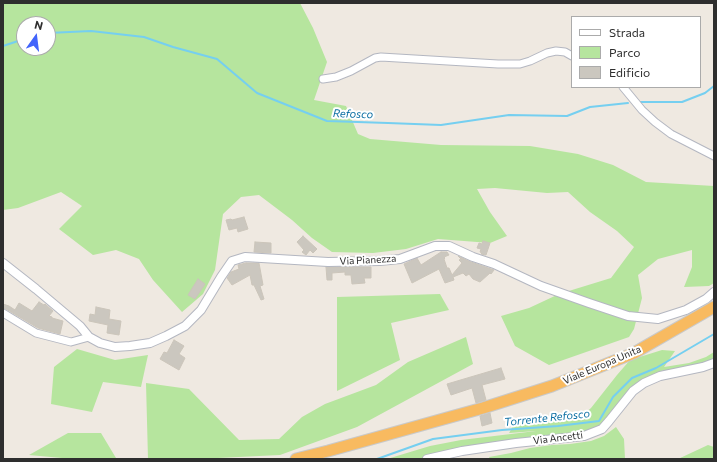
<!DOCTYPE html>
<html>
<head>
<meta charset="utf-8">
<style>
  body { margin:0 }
  #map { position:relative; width:717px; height:462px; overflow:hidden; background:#efe9e1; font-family:Commissioner,sans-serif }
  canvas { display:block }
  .frame { position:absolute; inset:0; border:4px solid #2e2e2e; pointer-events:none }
  .legend { position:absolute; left:571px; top:16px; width:130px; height:72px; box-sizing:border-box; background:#fff; border:1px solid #ababab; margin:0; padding:5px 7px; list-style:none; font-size:12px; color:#2e2e2e }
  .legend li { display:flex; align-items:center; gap:8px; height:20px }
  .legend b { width:20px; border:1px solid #ababab }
  .north { position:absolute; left:16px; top:16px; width:40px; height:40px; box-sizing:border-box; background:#fff; border:1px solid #ababab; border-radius:50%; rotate:14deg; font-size:11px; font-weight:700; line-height:16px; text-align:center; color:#2e2e2e }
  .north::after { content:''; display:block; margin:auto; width:14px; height:18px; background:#4264fb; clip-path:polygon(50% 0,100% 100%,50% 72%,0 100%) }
</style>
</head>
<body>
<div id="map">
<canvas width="717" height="462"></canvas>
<div class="frame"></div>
<ul class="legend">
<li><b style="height:5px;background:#fff"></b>Strada</li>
<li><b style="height:11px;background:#b6e59e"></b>Parco</li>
<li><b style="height:11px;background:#cbc7bf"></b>Edificio</li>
</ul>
<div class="north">N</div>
</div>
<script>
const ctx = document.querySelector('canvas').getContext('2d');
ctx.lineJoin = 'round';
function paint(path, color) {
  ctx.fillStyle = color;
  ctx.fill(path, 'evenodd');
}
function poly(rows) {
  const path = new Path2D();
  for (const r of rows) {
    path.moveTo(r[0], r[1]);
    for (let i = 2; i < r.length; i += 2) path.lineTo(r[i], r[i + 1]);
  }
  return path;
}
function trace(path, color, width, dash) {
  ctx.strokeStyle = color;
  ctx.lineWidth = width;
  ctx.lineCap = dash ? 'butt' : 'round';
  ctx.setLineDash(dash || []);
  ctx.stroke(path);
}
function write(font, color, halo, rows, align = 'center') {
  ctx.font = font + ' Commissioner,sans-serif';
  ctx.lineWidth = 4;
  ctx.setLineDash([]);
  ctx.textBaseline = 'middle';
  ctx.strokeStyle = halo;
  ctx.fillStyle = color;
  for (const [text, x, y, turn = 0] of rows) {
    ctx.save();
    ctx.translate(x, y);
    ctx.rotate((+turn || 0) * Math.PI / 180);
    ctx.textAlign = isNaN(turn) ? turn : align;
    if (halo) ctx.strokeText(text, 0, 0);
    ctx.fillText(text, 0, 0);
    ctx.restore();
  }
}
paint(poly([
  [3,3,300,3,313,28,327,62,314,100,346,106,358,134,370,139,441,145,530,146,578,154,613,165,646,182,714,186,714,283,709,286,684,287,692,267,692,250,658,259,638,275,642,298,634,329,629,337,549,365,515,346,501,316,529,308,559,294,611,278,634,247,617,231,590,212,568,192,547,193,495,188,477,189,490,212,507,236,490,243,438,239,406,249,373,253,332,252,312,238,292,220,259,195,241,197,223,214,215,270,203,294,182,312,153,280,139,259,116,250,93,255,59,229,82,206,61,192,18,208,3,210],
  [24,24,48,24,48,48,24,48],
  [440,294,449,310,391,323,400,360,337,391,337,297],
  [466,337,473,364,357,427,280,455,197,459,148,459,146,383,189,389,239,440,279,439,302,417,325,404,376,385,408,362],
  [77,349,115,360,148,355,141,387,103,382,92,412,51,404,54,367],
  [662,350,675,351,664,367,689,363,706,357,714,352,714,359,707,362,690,367,661,371,659,374,633,391,599,428,589,431,529,438,509,443,421,459,387,459,430,446,461,440,536,431,509,433,518,418,575,418,584,414,591,408,617,375,630,360],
  [616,427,624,439,625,459,490,459,489,457,511,453,530,448,552,445,570,444,591,441,604,436],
  [68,433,101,433,116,458,73,459,29,455],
  [708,445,714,447,714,459,678,459]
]), '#b6e59e');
trace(poly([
  [48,33,91,31,144,37,173,47,217,59,257,93,327,121,388,123,441,125,509,115,567,116,590,107,628,103],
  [3,46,24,39],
  [638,102,682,102,705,93,714,86],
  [377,459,433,439,502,430,558,426,599,421,613,397,632,378,656,368,714,334]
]), '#75cff0', 2);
const building = poly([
  [244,217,248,229,238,232,237,228,229,230,226,220,231,219,232,220,244,217],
  [303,236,317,249,313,253,310,250,306,255,302,252,304,250,297,242,303,236],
  [483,241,490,243,486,255,481,254,482,253,480,252,481,249,477,248,479,243,482,244,483,241],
  [255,242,271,243,271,253,254,252,255,242],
  [441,252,447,252,449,255,444,257,445,258,444,259,447,268,449,268,452,275,462,263,459,260,461,259,458,256,471,262,494,270,491,274,490,273,480,282,473,279,469,274,466,276,463,273,453,277,454,280,445,283,439,269,412,283,404,264,417,258,421,265,441,252],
  [246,263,259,263,263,285,260,286,264,299,261,300,254,285,252,285,250,275,232,285,227,278,231,272,239,269,238,265,246,263],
  [326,267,371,267,371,278,364,278,365,283,352,284,351,275,345,275,345,272,332,273,332,280,327,280,326,267],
  [198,279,205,284,195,299,188,295,198,279],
  [39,302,44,305,45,304,53,311,49,316,52,317,52,318,63,321,60,334,38,328,6,309,3,308,3,304,9,306,15,310,19,303,32,311,39,302],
  [96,307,110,310,109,319,121,321,119,335,107,333,108,325,89,321,90,314,95,315,96,307],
  [174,340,184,346,179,354,185,358,179,370,160,359,164,352,167,353,174,340],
  [501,368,505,379,482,385,486,400,476,403,472,388,451,395,447,384,501,368],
  [490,413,492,423,482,426,480,416,490,413]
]);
paint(building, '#cbc7bf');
trace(building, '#cbc5ba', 1);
const minor = poly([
  [323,79,336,77,351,71,375,58,381,57,498,64,520,64,530,61,547,53,556,51,565,52,572,56],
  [623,87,642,110,655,122,671,134,714,156],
  [3,313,36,333,71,342,89,337]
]);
const tertiary = poly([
  [3,263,36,289,80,326,89,337,100,343,115,347,130,346,150,343,166,336,185,326,201,310,221,277,232,261,245,257,328,262,380,261,400,259,435,246,449,246,473,257,494,264,541,286,589,303,628,316,658,319,686,310,706,299,714,292],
  [427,459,462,451,516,443,584,436,602,429,609,421,633,391,644,383,660,376,703,367,714,363]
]);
const trunk = poly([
  [296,459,328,451,483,408,552,386,634,353,714,307]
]);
trace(minor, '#b4b7c1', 9);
trace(tertiary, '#b4b7c1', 10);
trace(trunk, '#c9c9c9', 13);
trace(minor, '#fff', 7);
trace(tertiary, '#fff', 8);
trace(trunk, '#f8ba60', 11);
write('10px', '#2e2e2e', '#fff', [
  ["Via Pianezza",368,260,-3],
  ["Viale Europa Unita",602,365,-23],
  ["Via Ancetti",558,438,-7]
]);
write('italic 11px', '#0d6fa3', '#fff', [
  ["Refosco",353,114,2],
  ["Torrente Refosco",547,418,-6]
]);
</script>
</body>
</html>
